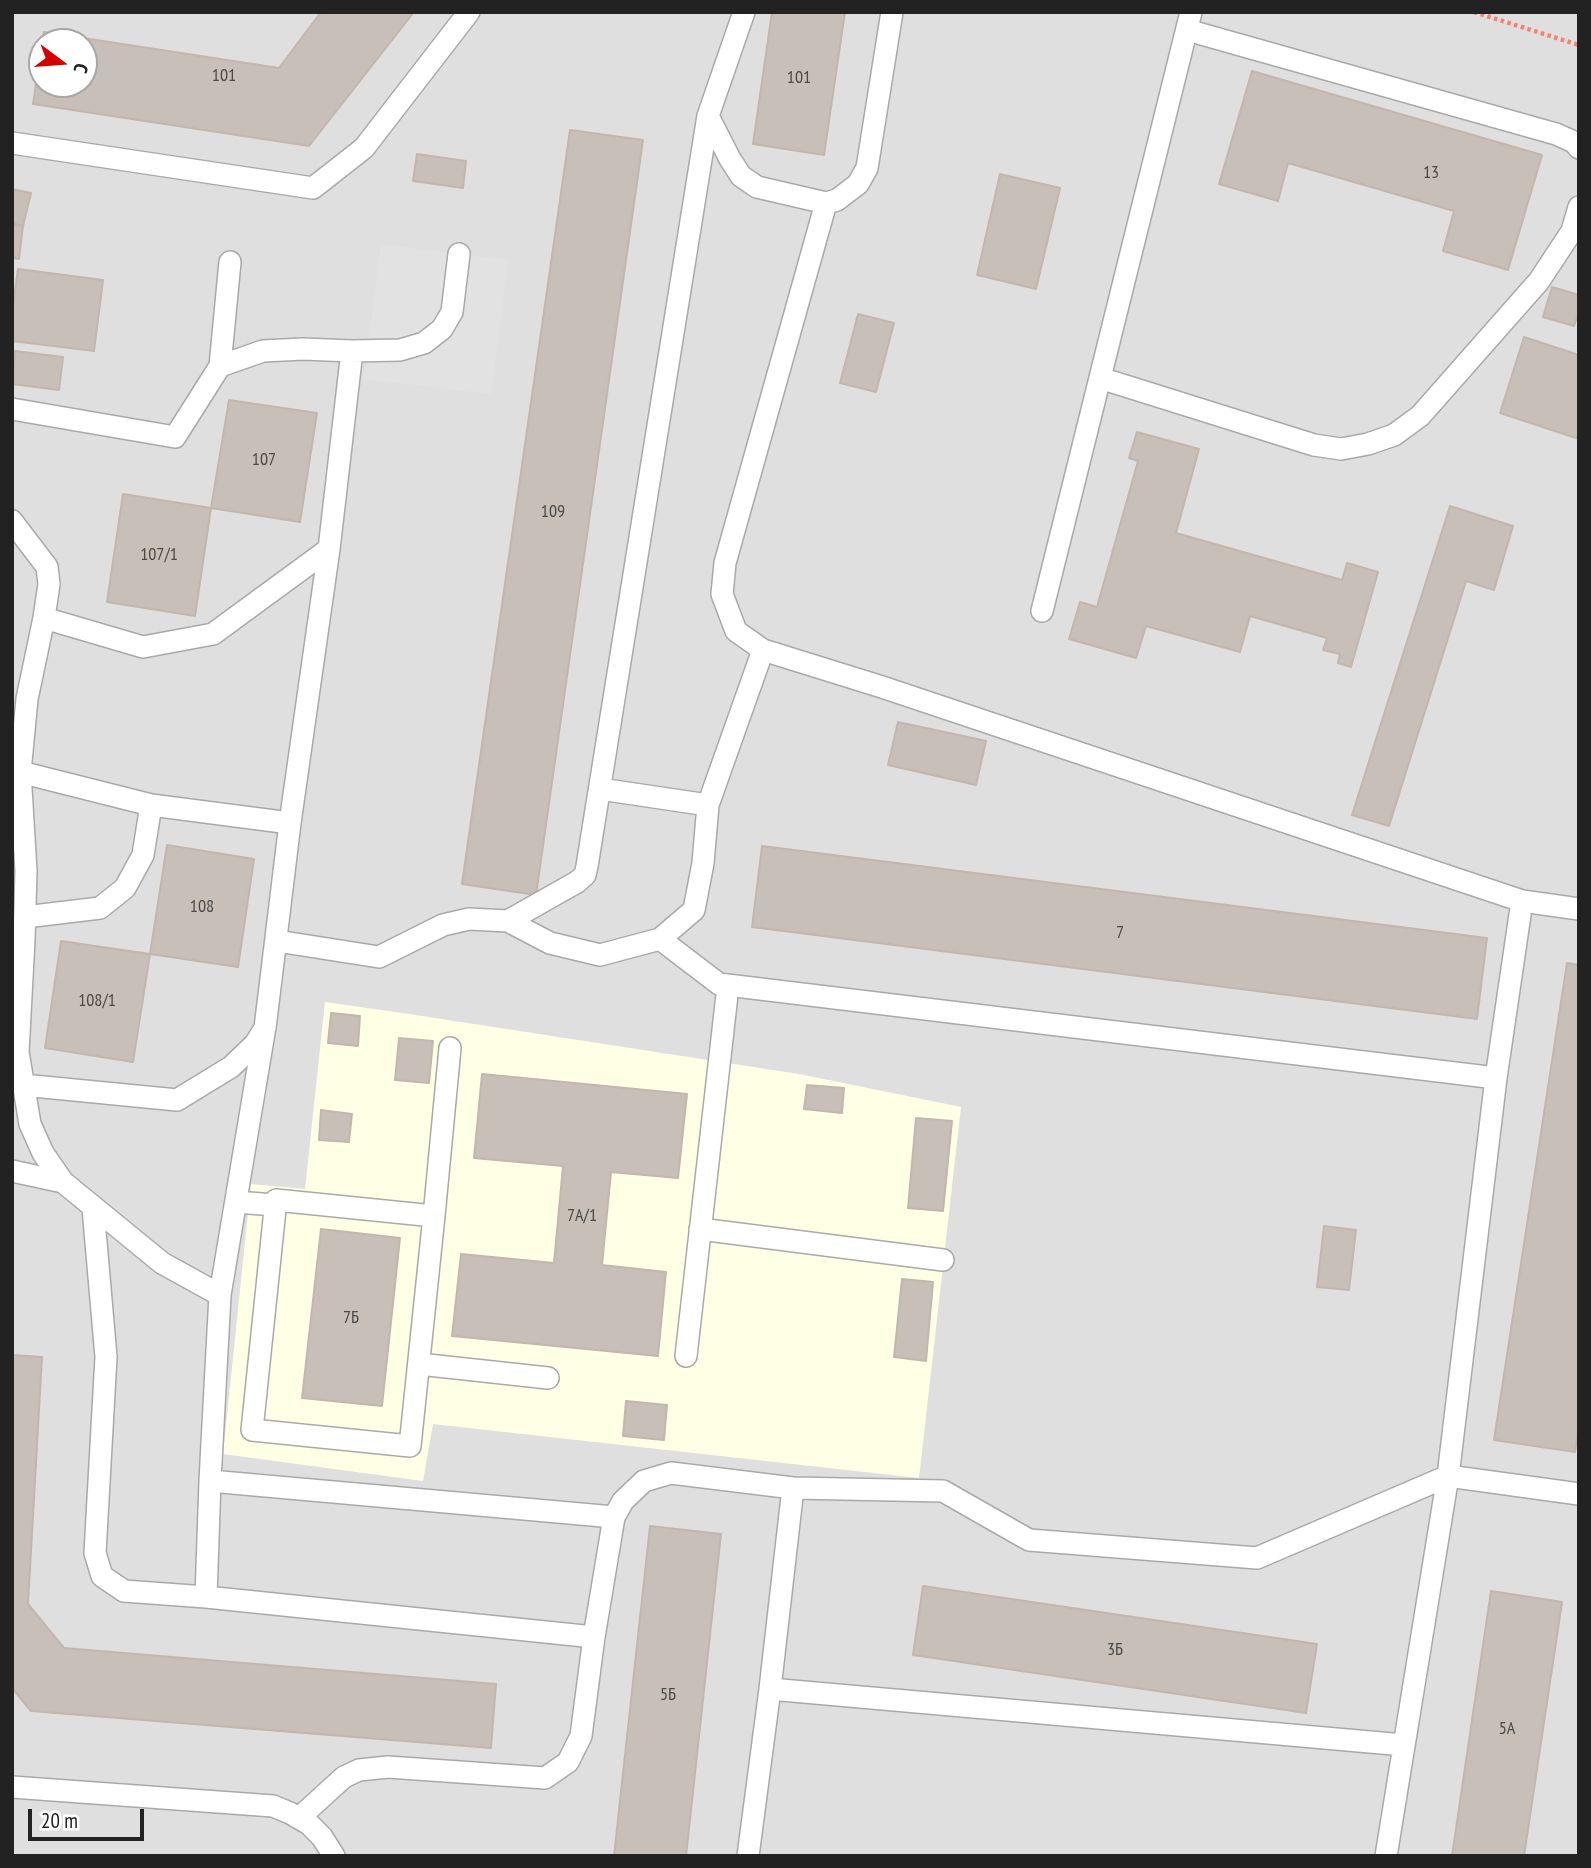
<!DOCTYPE html>
<html>
<head>
<meta charset="utf-8">
<style>
  body { margin:0 }
  #map { position:relative; width:1591px; height:1868px; overflow:hidden; background:#f2efe9; font-family:"PT Sans Narrow",sans-serif }
  canvas { display:block }
  .frame { position:absolute; inset:0; border:14px solid #222; pointer-events:none }
  .north { position:absolute; left:28px; top:28px; width:70px; height:70px; box-sizing:border-box; background:#fff; border:2px solid #a7a7a7; border-radius:50%; rotate:106deg; font-size:19px; font-weight:700; line-height:28px; text-align:center; color:#222 }
  .north::after { content:''; display:block; margin:auto; width:24px; height:32px; background:#d40000; clip-path:polygon(50% 0,100% 100%,50% 72%,0 100%) }
  .scale { position:absolute; left:28px; top:1809px; width:116px; height:32px; box-sizing:border-box; border:4px solid #222; border-top:0; padding-left:9px; font-size:21px; line-height:24px; white-space:nowrap; color:#222; -webkit-text-stroke:5px #fff; paint-order:stroke }
</style>
</head>
<body>
<div id="map">
<canvas width="1591" height="1868"></canvas>
<div class="frame"></div>
<div class="north">С</div>
<div class="scale">20 m</div>
</div>
<script>
const ctx = document.querySelector('canvas').getContext('2d');
ctx.lineJoin = 'round';
function paint(path, color) {
  ctx.fillStyle = color;
  ctx.fill(path, 'evenodd');
}
function poly(rows) {
  const path = new Path2D();
  for (const r of rows) {
    path.moveTo(r[0], r[1]);
    for (let i = 2; i < r.length; i += 2) path.lineTo(r[i], r[i + 1]);
  }
  return path;
}
function trace(path, color, width, dash) {
  ctx.strokeStyle = color;
  ctx.lineWidth = width;
  ctx.lineCap = dash ? 'butt' : 'round';
  ctx.setLineDash(dash || []);
  ctx.stroke(path);
}
function write(font, color, halo, rows, align = 'center') {
  ctx.font = font + ' "PT Sans Narrow",sans-serif';
  ctx.lineWidth = 7;
  ctx.setLineDash([]);
  ctx.textBaseline = 'middle';
  ctx.strokeStyle = halo;
  ctx.fillStyle = color;
  for (const [text, x, y, turn = 0] of rows) {
    ctx.save();
    ctx.translate(x, y);
    ctx.rotate((+turn || 0) * Math.PI / 180);
    ctx.textAlign = isNaN(turn) ? turn : align;
    if (halo) ctx.strokeText(text, 0, 0);
    ctx.fillText(text, 0, 0);
    ctx.restore();
  }
}
paint(poly([
  [12,12,1579,12,1579,1856,12,1856],
  [42,42,84,42,84,84,42,84]
]), '#e0dfdf');
paint(poly([
  [325,1002,409,1014,799,1074,961,1107,919,1478,433,1424,423,1481,223,1454,251,1184,305,1189]
]), '#ffffe5');
paint(poly([
  [381,244,508,260,491,394,364,379]
]), '#e2e2e2');
const building = poly([
  [321,12,414,12,309,146,33,104,42,44,42,84,84,84,84,42,42,42,44,32,279,68,321,12],
  [772,12,845,12,824,155,753,144,772,12],
  [1252,71,1542,155,1508,270,1443,251,1454,211,1288,163,1278,201,1219,184,1252,71],
  [570,130,643,140,536,895,462,884,570,130],
  [417,154,466,161,463,188,413,181,417,154],
  [1000,174,1060,188,1036,289,977,275,1000,174],
  [12,189,31,193,23,226,12,223,12,189],
  [12,224,23,226,19,259,12,258,12,224],
  [18,269,103,280,94,351,12,341,12,313,18,269],
  [1552,287,1579,295,1579,311,1574,326,1543,317,1552,287],
  [858,314,894,323,876,392,840,383,858,314],
  [1524,337,1579,355,1579,439,1500,413,1524,337],
  [15,351,63,357,59,390,12,384,15,351],
  [229,400,317,413,300,522,211,508,229,400],
  [1137,432,1199,449,1176,533,1342,580,1347,563,1378,572,1351,667,1338,663,1340,654,1323,650,1327,638,1250,616,1240,652,1146,626,1136,658,1069,639,1080,602,1097,607,1138,461,1129,458,1137,432],
  [123,494,211,508,195,616,107,602,123,494],
  [1450,506,1513,526,1494,590,1466,581,1389,826,1352,815,1450,506],
  [898,722,986,741,976,785,888,765,898,722],
  [167,845,254,859,238,967,150,954,167,845],
  [762,846,1487,938,1477,1019,752,927,762,846],
  [61,941,150,954,133,1062,45,1048,61,941],
  [1567,963,1579,965,1579,1424,1575,1452,1494,1440,1567,963],
  [331,1013,360,1016,358,1046,328,1043,331,1013],
  [399,1038,433,1041,429,1083,395,1080,399,1038],
  [482,1074,687,1094,678,1178,611,1172,602,1265,666,1272,658,1356,452,1336,461,1254,554,1263,563,1166,474,1158,482,1074],
  [807,1085,844,1088,842,1113,804,1109,807,1085],
  [321,1110,352,1114,349,1142,319,1140,321,1110],
  [916,1118,952,1121,943,1211,908,1208,916,1118],
  [1324,1226,1356,1230,1349,1290,1317,1287,1324,1226],
  [321,1229,400,1238,382,1406,302,1398,321,1229],
  [902,1279,933,1282,926,1361,894,1357,902,1279],
  [12,1355,42,1357,28,1604,64,1648,496,1684,491,1748,31,1711,12,1688,12,1355],
  [626,1401,667,1405,664,1440,623,1436,626,1401],
  [650,1526,721,1534,686,1856,614,1856,650,1526],
  [923,1586,1317,1644,1306,1713,913,1655,923,1586],
  [1491,1591,1562,1602,1524,1856,1452,1856,1491,1591]
]);
paint(building, '#c7bfb8');
trace(building, '#c4b6ab', 2);
const service = poly([
  [1187,30,1556,134,1574,142,1579,148],
  [708,116,730,159,741,176,757,187,826,203,837,200,858,184,867,168,892,12],
  [12,143,313,188,364,148,469,12],
  [220,366,230,262],
  [1100,378,1314,445,1341,449,1368,444,1394,435,1420,416,1539,281,1572,231,1579,207],
  [12,409,175,437,220,366,263,351,303,349,352,351],
  [12,521,47,567,49,584,44,618,27,699,20,772,26,871,24,940,18,1052,30,1124,43,1153,63,1182,162,1263,220,1295],
  [1042,611,1191,12],
  [44,618,143,647,213,634,329,549],
  [763,650,736,631,722,594,725,563,826,203],
  [20,772,151,805,290,823],
  [600,789,708,805],
  [25,917,100,908,125,888,143,855,151,805],
  [508,921,577,882,585,875,587,866,708,116,744,12],
  [660,939,719,984,1496,1078],
  [277,941,379,957,443,925,469,919,508,921,550,943,600,955,660,939,694,910,703,863,708,805,763,650,882,687,1522,901,1579,909],
  [23,1085,177,1100,231,1067,255,1044,265,1028,290,823,329,549,352,351,400,350,424,343,442,329,452,312,459,254],
  [12,1171,63,1182],
  [236,1202,275,1205],
  [93,1208,106,1357,95,1553,102,1576,124,1591,206,1597,594,1637],
  [434,1216,276,1200,252,1430,410,1446,434,1216,450,1048],
  [700,1229,943,1260],
  [686,1356,728,986],
  [419,1364,548,1378],
  [210,1481,614,1517],
  [206,1597,210,1481,220,1295,264,1033],
  [770,1689,1404,1745],
  [12,1787,273,1806,290,1813,309,1824,322,1837,334,1856],
  [299,1818,344,1777,359,1770,388,1767,545,1778,568,1762,581,1736,594,1637,614,1517,623,1501,644,1481,671,1473,793,1488,943,1491,1029,1540,1257,1558,1448,1476,1579,1494],
  [748,1856,770,1689,793,1488],
  [1386,1856,1448,1476,1496,1078,1522,901]
]);
trace(service, '#a9a9a9', 24);
trace(poly([
  [1474,12,1579,45]
]), '#fa8072', 4.5, [3.5, 3.5]);
trace(service, '#fff', 21);
write('18px', '#4b4948', null, [
  ["101",224,76],
  ["101",799,78],
  ["13",1431,173],
  ["107",264,460],
  ["109",553,512],
  ["107/1",159,555],
  ["108",202,907],
  ["7",1120,933],
  ["108/1",97,1001],
  ["7А/1",582,1216],
  ["7Б",351,1318],
  ["3Б",1115,1650],
  ["5Б",668,1695],
  ["5А",1507,1729]
]);
</script>
</body>
</html>
